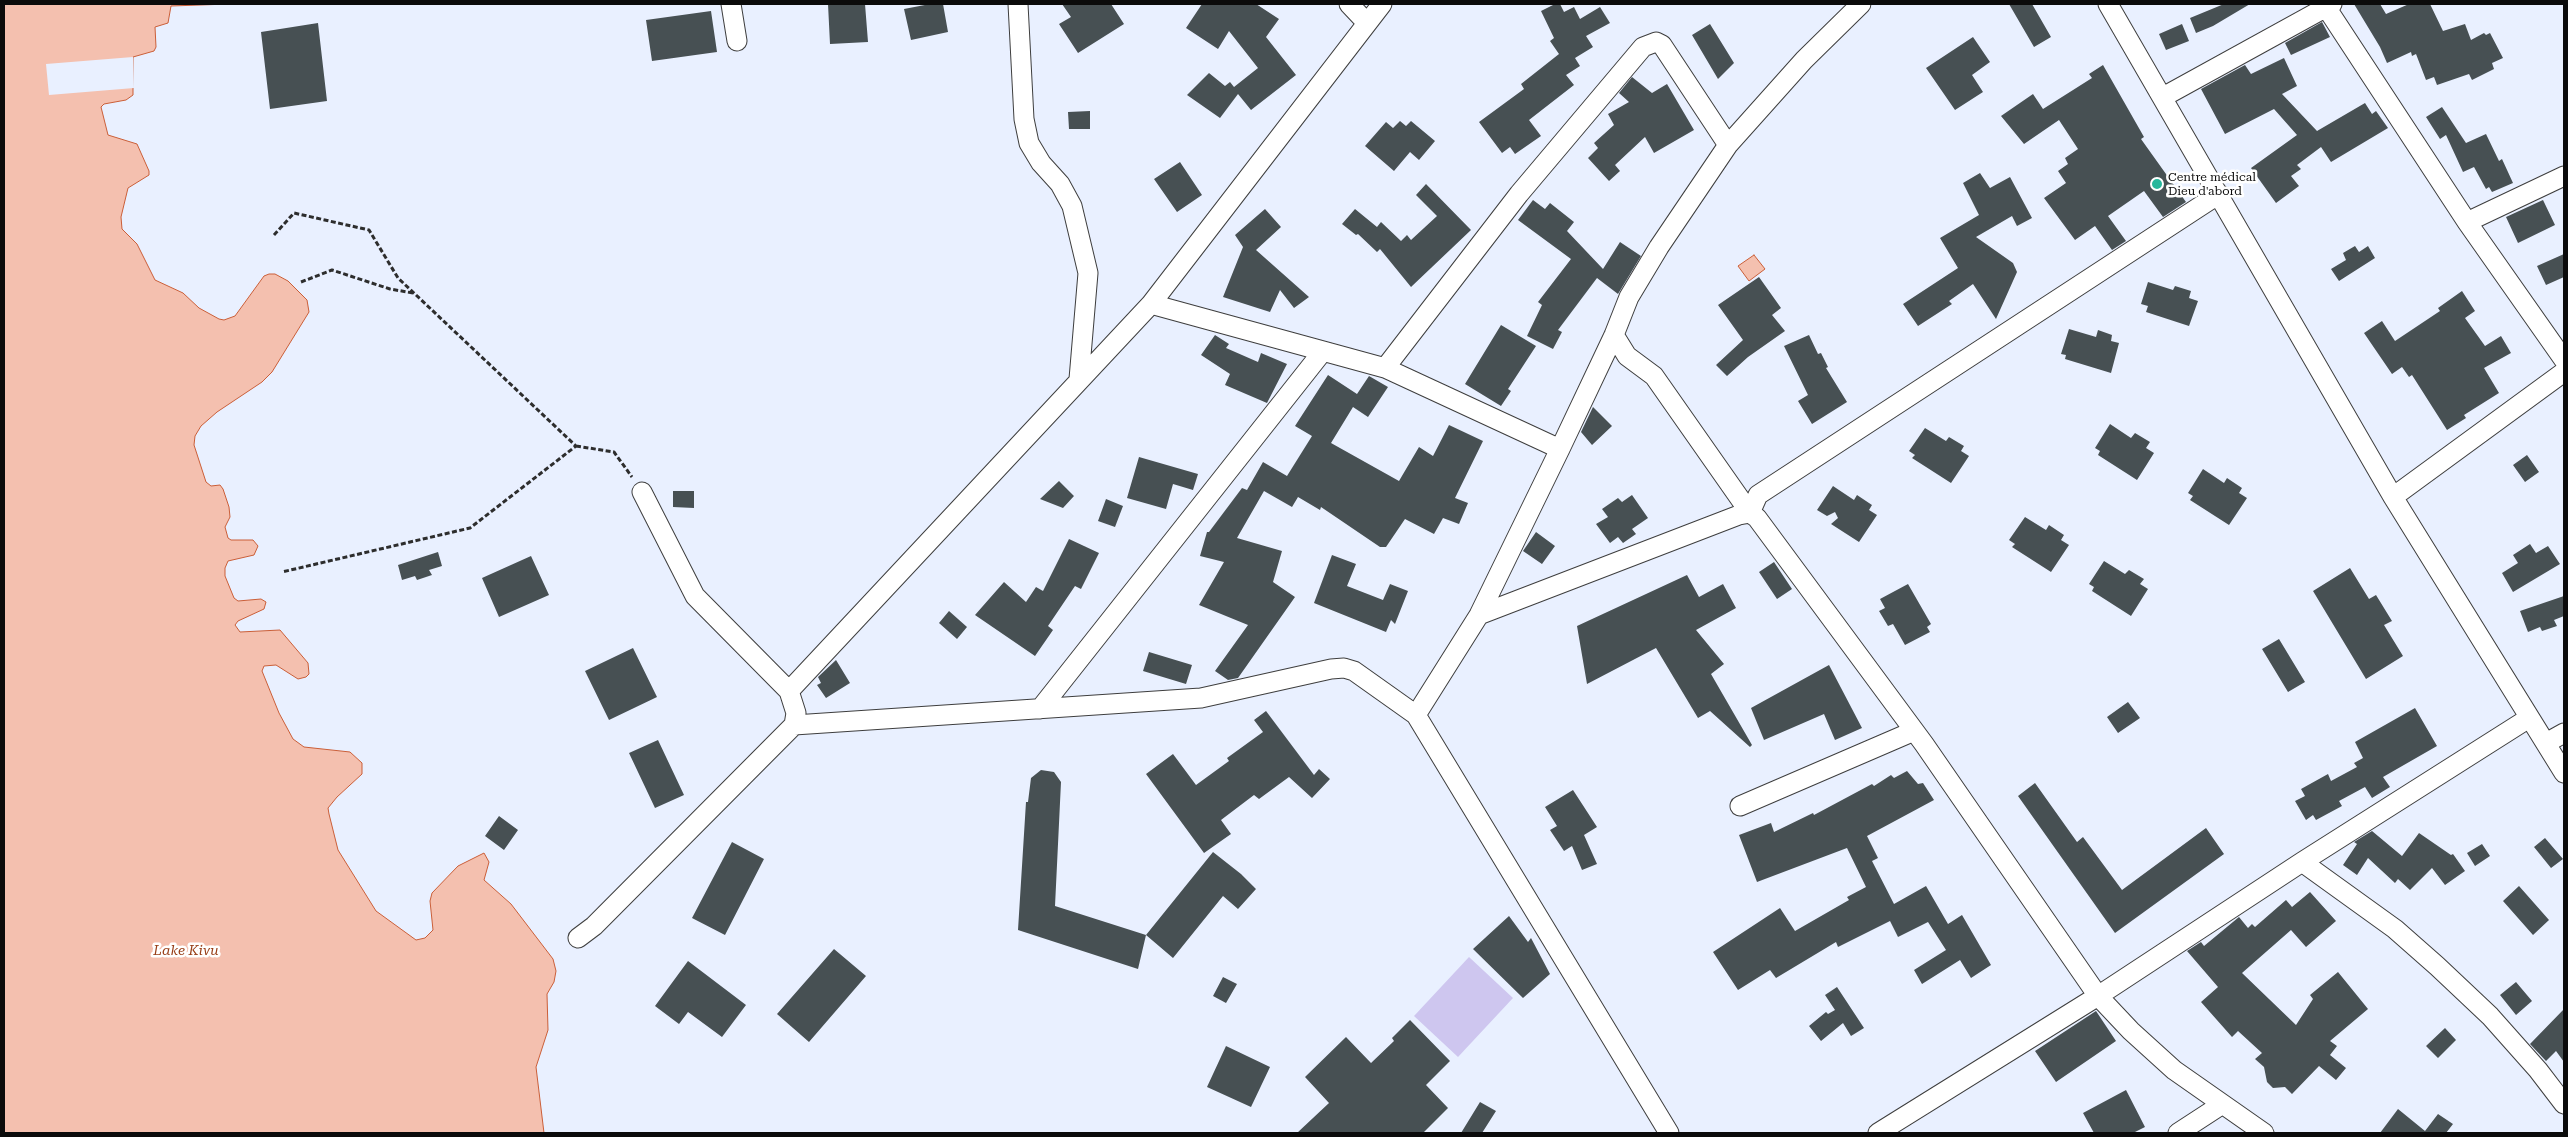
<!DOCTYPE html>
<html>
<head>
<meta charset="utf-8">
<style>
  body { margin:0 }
  #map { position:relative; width:2568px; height:1137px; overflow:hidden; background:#e9f0ff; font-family:"Roboto Serif",serif }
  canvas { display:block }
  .frame { position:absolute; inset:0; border:5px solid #0b0b0b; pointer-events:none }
</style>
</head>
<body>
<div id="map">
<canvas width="2568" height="1137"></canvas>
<div class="frame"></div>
</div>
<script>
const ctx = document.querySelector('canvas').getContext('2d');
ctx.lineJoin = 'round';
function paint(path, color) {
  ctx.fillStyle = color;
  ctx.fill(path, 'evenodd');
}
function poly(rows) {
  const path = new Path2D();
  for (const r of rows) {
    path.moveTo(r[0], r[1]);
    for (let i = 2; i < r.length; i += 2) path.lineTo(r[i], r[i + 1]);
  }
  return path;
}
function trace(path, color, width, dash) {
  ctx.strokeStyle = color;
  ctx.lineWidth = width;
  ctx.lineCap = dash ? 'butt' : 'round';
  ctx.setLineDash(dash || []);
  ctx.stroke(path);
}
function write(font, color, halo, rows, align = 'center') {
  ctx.font = font + ' "Roboto Serif",serif';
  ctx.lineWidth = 5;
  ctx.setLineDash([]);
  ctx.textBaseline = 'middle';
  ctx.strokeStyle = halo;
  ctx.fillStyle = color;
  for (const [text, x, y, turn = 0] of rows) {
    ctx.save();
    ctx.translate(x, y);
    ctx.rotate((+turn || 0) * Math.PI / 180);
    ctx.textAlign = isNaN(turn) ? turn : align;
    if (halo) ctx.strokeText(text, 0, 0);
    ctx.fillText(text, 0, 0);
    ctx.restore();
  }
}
paint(poly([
  [1469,957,1513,998,1458,1057,1414,1016]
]), '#cec6ef');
const water = poly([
  [4,4,229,4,171,6,168,23,155,27,156,47,154,51,133,57,133,95,126,100,104,104,101,107,108,135,137,144,149,171,149,175,128,188,121,217,122,229,137,244,155,280,183,293,199,308,219,319,224,320,235,316,264,276,269,274,275,274,288,281,307,300,309,312,272,372,262,382,217,412,201,426,195,436,194,445,206,482,211,486,220,485,223,489,229,507,230,517,225,527,228,538,231,540,253,540,258,546,254,555,228,561,225,568,225,576,234,598,238,601,261,599,266,602,264,609,238,621,235,625,240,632,280,630,308,663,309,674,306,677,298,679,276,665,264,666,262,671,279,713,293,739,304,747,350,752,362,763,362,774,337,797,328,808,329,814,338,850,376,911,416,940,425,938,433,930,430,901,432,893,458,866,484,853,489,862,484,880,511,904,553,959,556,971,554,982,547,994,548,1030,536,1067,544,1133,4,1133,4,4],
  [1754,255,1765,269,1749,281,1738,266,1754,255]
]);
paint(water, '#f4c0af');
trace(water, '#ca5e38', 1);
paint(poly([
  [133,57,134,88,49,95,46,64]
]), '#e9f0ff');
paint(poly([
  [828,4,865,4,868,42,830,44],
  [930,4,943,4,948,32,911,40,904,9],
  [1062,4,1111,4,1124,24,1078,53,1059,24,1071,17],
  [1202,4,1256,4,1279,19,1266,37,1296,75,1251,110,1238,94,1220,118,1187,95,1209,73,1225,86,1230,82,1234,87,1258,68,1229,31,1218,49,1186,28],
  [1555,4,1560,4,1564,12,1574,7,1580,19,1600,7,1610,23,1586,36,1593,47,1575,58,1580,66,1566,75,1574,85,1529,120,1541,136,1515,154,1510,147,1502,153,1479,122,1524,89,1521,84,1559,54,1550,41,1554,38,1541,11],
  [2009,4,2032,4,2051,37,2034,47],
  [2224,4,2250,4,2213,26,2196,33,2190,18],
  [2354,4,2380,4,2386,14,2409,4,2430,4,2443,31,2465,24,2471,40,2484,33,2486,35,2490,33,2503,58,2492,63,2494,69,2472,80,2469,74,2437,85,2434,77,2426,80,2416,54,2412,56,2411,52,2387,63,2380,47],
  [711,11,717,52,652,61,646,20],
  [2322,22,2330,37,2291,55,2285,43],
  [318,23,327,101,270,109,261,32],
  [1710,24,1734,63,1718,79,1692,35],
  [2182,24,2189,41,2166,50,2159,34],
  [1973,37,1990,62,1972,75,1983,92,1955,110,1926,68],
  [2284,58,2297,86,2282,94,2317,131,2365,103,2372,114,2376,111,2388,128,2331,162,2321,147,2297,165,2301,169,2291,176,2299,186,2276,203,2251,168,2297,135,2274,109,2225,134,2201,89,2245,65,2251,74],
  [2103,65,2144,137,2141,139,2186,202,2163,217,2144,191,2108,216,2126,241,2112,250,2095,226,2075,240,2044,198,2066,183,2058,171,2068,164,2065,158,2078,149,2059,120,2024,144,2001,116,2033,94,2043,109,2092,78,2089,74],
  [1632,77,1652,93,1667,84,1694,130,1654,153,1645,137,1615,165,1620,171,1609,181,1588,158,1598,148,1594,143,1614,125,1608,114,1629,102,1619,93],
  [2442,107,2466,143,2486,134,2499,161,2502,159,2513,183,2492,192,2489,187,2486,189,2474,167,2463,172,2446,135,2440,139,2426,117],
  [1090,111,1090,129,1069,129,1068,112],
  [1400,121,1406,126,1411,121,1435,141,1419,160,1410,152,1394,171,1365,146,1386,122,1393,128],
  [1180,162,1202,195,1177,212,1154,179],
  [1980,173,1990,188,2010,177,2032,218,2017,226,2012,216,1976,237,2013,263,2017,272,1996,319,1973,284,1949,301,1952,304,1918,326,1903,304,1958,268,1940,238,1979,215,1963,183],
  [1426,184,1471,230,1411,287,1380,249,1377,252,1358,234,1356,235,1342,224,1355,209,1377,227,1381,222,1401,241,1407,235,1411,240,1437,216,1416,195],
  [1533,200,1545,209,1550,203,1574,222,1567,231,1603,269,1620,242,1641,256,1618,294,1597,278,1558,330,1562,332,1553,349,1527,336,1542,305,1538,302,1571,259,1518,220],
  [2543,200,2555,225,2518,243,2506,217],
  [1265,209,1281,227,1256,250,1309,297,1294,308,1280,290,1270,312,1223,297,1243,247,1235,235],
  [2355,246,2359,252,2368,246,2375,258,2339,281,2331,269,2346,260,2343,253],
  [2564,254,2564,277,2546,285,2537,266],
  [1759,277,1781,308,1772,315,1785,331,1748,357,1727,376,1716,365,1743,340,1718,305],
  [2148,282,2173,290,2175,286,2191,291,2189,298,2198,301,2189,326,2146,312,2148,306,2141,304],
  [2462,291,2475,311,2465,318,2485,346,2501,336,2511,353,2484,368,2499,393,2464,415,2466,418,2447,430,2412,375,2409,377,2402,367,2392,374,2364,333,2382,321,2395,341,2440,311,2438,308],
  [1501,325,1536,346,1508,389,1511,391,1501,406,1465,384],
  [2069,329,2096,337,2098,330,2112,335,2111,341,2119,343,2111,373,2065,359,2066,355,2061,354],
  [1215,335,1229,344,1226,348,1258,362,1261,353,1287,364,1267,403,1225,385,1230,374,1201,355],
  [1809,335,1818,354,1821,353,1828,367,1826,368,1847,402,1812,424,1798,401,1808,395,1784,346],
  [1328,375,1357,394,1369,376,1388,387,1368,417,1353,407,1331,443,1399,481,1419,447,1433,456,1449,425,1483,441,1455,498,1468,503,1459,524,1443,518,1434,534,1405,519,1386,547,1380,547,1321,507,1320,510,1298,497,1292,507,1264,491,1237,538,1282,551,1273,582,1295,597,1238,678,1228,680,1215,671,1248,625,1199,605,1224,562,1200,556,1207,532,1209,532,1242,488,1247,490,1263,462,1287,476,1312,436,1295,426],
  [1593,407,1612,426,1592,445,1581,432],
  [2110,424,2131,438,2135,433,2150,442,2146,448,2154,453,2137,480,2098,455,2100,451,2095,448],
  [1925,428,1946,441,1949,437,1964,446,1961,451,1969,456,1951,483,1912,458,1915,455,1909,451],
  [2527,455,2539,472,2525,482,2513,465],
  [1139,457,1198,474,1193,490,1173,484,1166,509,1127,498],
  [2203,469,2224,483,2227,478,2242,488,2239,493,2247,498,2229,525,2190,500,2193,496,2188,493],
  [1059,481,1074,496,1063,508,1040,499],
  [1833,486,1854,500,1857,495,1872,505,1869,510,1877,515,1859,542,1831,524,1838,518,1835,512,1827,516,1817,510],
  [673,491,694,491,694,508,673,507],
  [1632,495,1648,518,1632,529,1636,534,1623,543,1618,537,1610,543,1596,524,1608,517,1602,509,1618,498,1622,502],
  [1106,499,1123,506,1115,527,1098,521],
  [2025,517,2046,530,2049,525,2064,535,2061,540,2069,545,2051,572,2012,547,2015,544,2009,540],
  [1536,532,1555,546,1542,564,1523,551],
  [1069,539,1099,553,1081,589,1075,586,1048,626,1053,630,1035,656,975,615,1004,582,1026,602,1036,587,1043,591],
  [2530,544,2536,553,2548,546,2560,564,2513,592,2502,573,2518,563,2513,555],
  [438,552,442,566,429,570,432,575,417,580,415,576,402,580,398,565],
  [1332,555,1356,564,1347,586,1383,600,1390,584,1408,591,1395,624,1391,620,1386,632,1314,603],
  [531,556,549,595,499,617,482,578],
  [2104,561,2125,574,2129,570,2144,579,2140,584,2148,589,2131,616,2092,591,2094,587,2089,584],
  [1774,562,1792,589,1777,599,1759,572],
  [2350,568,2369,599,2376,595,2392,621,2384,625,2403,656,2366,679,2313,591],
  [1687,575,1699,597,1723,584,1736,608,1696,630,1724,664,1711,674,1752,745,1750,747,1710,711,1698,718,1656,648,1587,684,1577,626],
  [1908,584,1931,624,1927,627,1930,632,1905,645,1893,624,1888,626,1879,611,1885,608,1880,599],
  [2564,596,2564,616,2554,620,2557,626,2542,631,2540,627,2528,632,2520,611],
  [949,611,967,627,957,639,939,623],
  [2279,639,2305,682,2288,692,2262,649],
  [633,648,657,697,609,720,585,671],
  [1149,652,1192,665,1186,684,1143,671],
  [836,660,850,683,826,698,817,685,821,683,818,677],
  [1829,665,1862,728,1835,740,1824,714,1764,740,1751,708],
  [2128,702,2140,718,2118,733,2107,717],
  [2415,708,2437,746,2383,777,2390,787,2372,798,2365,787,2339,801,2342,806,2316,820,2313,815,2306,820,2295,801,2305,796,2301,789,2328,774,2331,781,2357,767,2354,763,2363,758,2355,742],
  [1266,711,1314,775,1319,769,1330,779,1312,798,1289,777,1259,799,1254,795,1221,820,1231,834,1204,853,1146,774,1173,754,1196,785,1229,761,1227,758,1263,732,1254,720],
  [658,740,684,795,655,808,629,753],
  [1041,770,1054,772,1061,782,1055,906,1146,935,1138,969,1018,930,1026,802,1028,802,1031,778],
  [1907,771,1918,784,1923,783,1934,800,1867,836,1878,858,1872,861,1894,904,1926,886,1948,924,1962,915,1991,965,1971,978,1960,960,1922,984,1914,970,1946,950,1928,922,1898,937,1890,921,1838,947,1836,942,1776,978,1770,970,1738,990,1713,952,1780,908,1795,931,1849,900,1847,897,1866,887,1847,848,1757,882,1739,835,1771,823,1774,832,1813,813,1814,815,1872,784,1874,786,1891,775,1894,778],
  [2035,783,2077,842,2083,837,2122,890,2206,828,2224,854,2115,933,2018,796],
  [1573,790,1597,827,1584,835,1597,864,1582,870,1572,846,1564,851,1550,830,1557,826,1545,807],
  [499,816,518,830,504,850,485,836],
  [2372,831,2402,856,2419,833,2451,855,2453,854,2465,871,2445,885,2432,868,2410,890,2398,879,2395,883,2368,858,2357,875,2343,865,2357,844,2354,842],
  [2545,838,2563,859,2551,868,2534,847],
  [732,842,764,859,725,935,692,918],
  [2482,844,2490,856,2475,866,2467,853],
  [1213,852,1241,874,1256,889,1238,909,1223,896,1173,958,1146,935],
  [2519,886,2549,920,2533,935,2503,901],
  [2310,892,2336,921,2306,947,2291,930,2242,973,2296,1025,2313,999,2310,995,2338,972,2368,1009,2330,1041,2337,1046,2330,1055,2346,1068,2336,1080,2319,1066,2292,1094,2285,1087,2273,1088,2267,1082,2264,1067,2255,1059,2262,1053,2238,1031,2232,1037,2201,1002,2218,987,2187,951,2201,942,2204,946,2239,917,2248,928,2252,924,2255,927,2286,900,2292,907],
  [1509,916,1528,942,1531,938,1550,974,1523,998,1473,949],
  [834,949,866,976,809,1042,777,1014],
  [688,961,746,1005,722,1037,688,1012,679,1024,655,1006],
  [1223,977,1237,984,1226,1003,1213,996],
  [2516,982,2532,1001,2516,1015,2500,995],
  [1837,987,1864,1028,1851,1036,1843,1023,1821,1041,1809,1026,1826,1012,1828,1014,1835,1010,1825,995],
  [2564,1009,2564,1062,2556,1051,2546,1061,2530,1044],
  [2096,1011,2116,1041,2056,1082,2035,1051],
  [1410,1020,1450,1061,1426,1085,1448,1108,1423,1133,1297,1133,1329,1103,1305,1077,1346,1037,1371,1063,1394,1041,1392,1038],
  [2445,1028,2456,1040,2438,1058,2426,1046],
  [1226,1046,1270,1067,1251,1107,1207,1087],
  [2126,1090,2145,1127,2133,1133,2094,1133,2083,1113],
  [1480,1102,1496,1111,1482,1133,1461,1133],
  [2398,1109,2425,1131,2438,1114,2453,1124,2446,1133,2380,1133]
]), '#475053');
const minor = poly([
  [731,4,737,41],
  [1018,4,1024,119,1029,143,1041,163,1060,184,1072,206,1088,273,1079,379],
  [1349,4,1366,22],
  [2108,4,2393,497,2564,773],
  [2324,4,2467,222,2564,360],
  [2163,97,2332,4],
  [2467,222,2564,176],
  [1151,304,1385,368,1560,449],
  [1614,335,1627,356,1654,376,1750,513,1758,495,2219,194],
  [1385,368,1519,194,1643,47,1656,42,1662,45,1728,145],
  [2393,497,2564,372],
  [1479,615,1739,515,1750,513,1757,518,1924,744,2098,996,2131,1031,2174,1070,2264,1133],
  [789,691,1151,304,1382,4],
  [1040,709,1323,351],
  [1416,715,1479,615,1560,449,1614,335,1629,297,1659,247,1728,145,1804,60,1861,4],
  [794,725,1201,698,1331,669,1344,668,1354,671,1416,715,1669,1133],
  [2546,743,2564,733],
  [1740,806,1914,731],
  [2302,862,2395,929,2437,966,2490,1016,2538,1070,2564,1104],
  [578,938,594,926,794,725,796,713,789,691,695,596,642,492],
  [1878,1133,2098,996,2302,862,2529,718],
  [2178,1133,2221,1105]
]);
trace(minor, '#3e3e3e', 21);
trace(poly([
  [274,235,294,213,369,230,398,278,576,446,470,528,282,572],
  [301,282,332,270,390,289,413,293],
  [576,446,614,452,632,477]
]), '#2d2d2d', 3, [5, 2.5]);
trace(minor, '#fff', 19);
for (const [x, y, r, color] of [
  [2157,184,6,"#27b79c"]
]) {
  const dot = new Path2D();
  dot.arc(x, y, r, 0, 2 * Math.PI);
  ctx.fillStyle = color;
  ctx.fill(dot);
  trace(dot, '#fff', 2);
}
write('12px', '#0b0b0b', '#fff', [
  ["Centre médical",2168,177],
  ["Dieu d'abord",2168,191]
], 'left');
write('italic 14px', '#983f18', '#fff', [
  ["Lake Kivu",186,951]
]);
</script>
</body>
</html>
